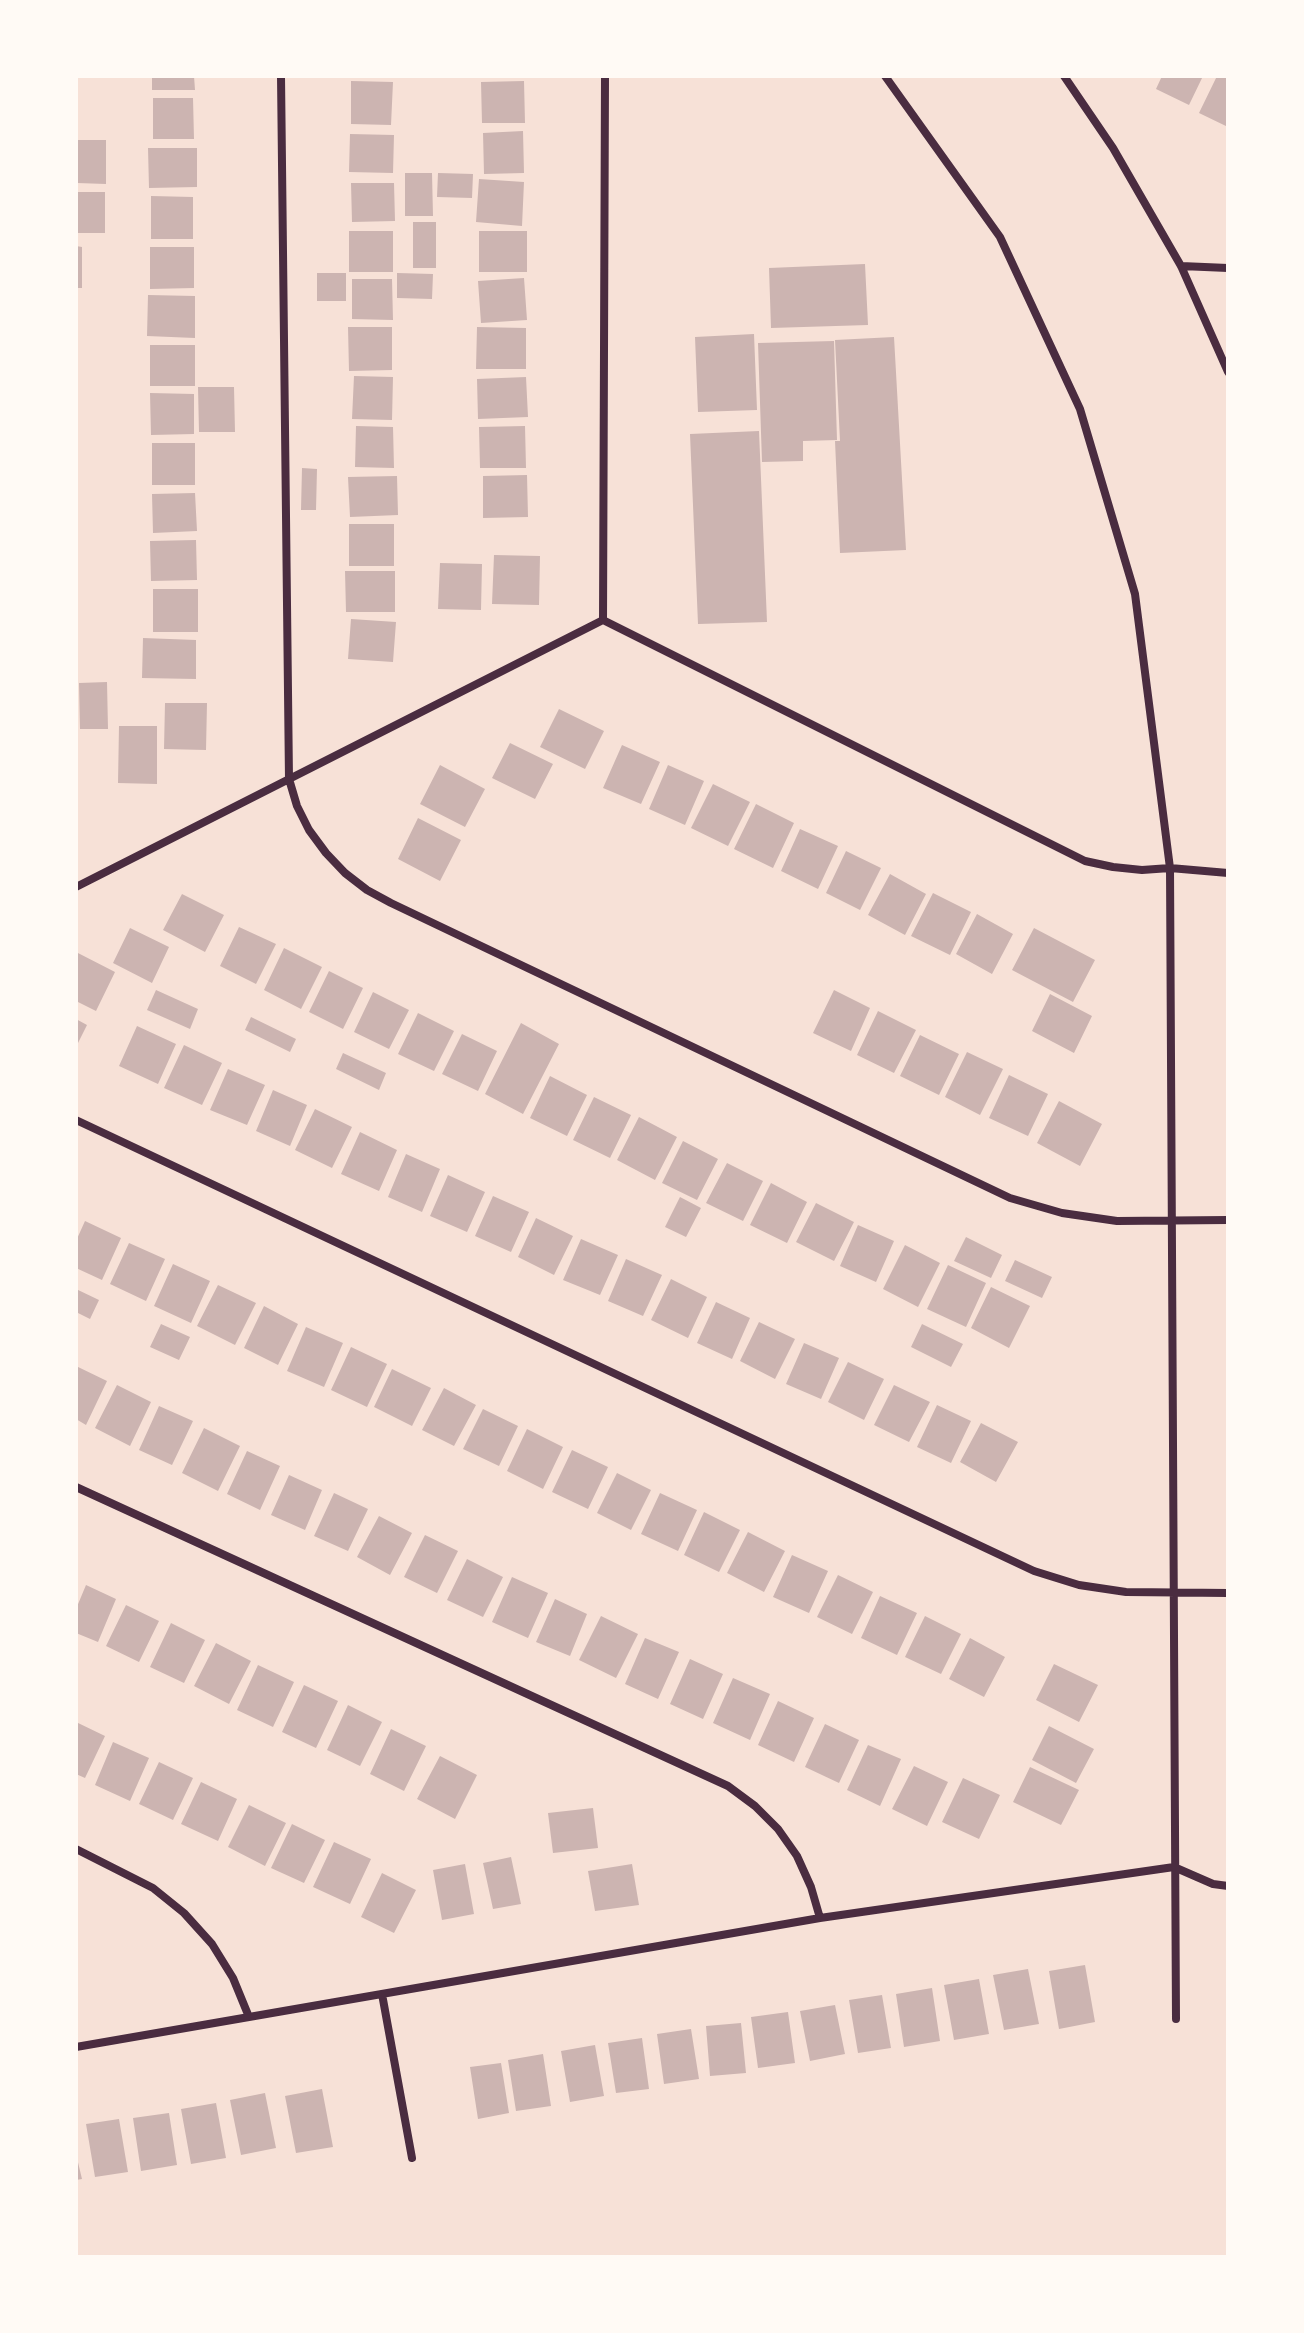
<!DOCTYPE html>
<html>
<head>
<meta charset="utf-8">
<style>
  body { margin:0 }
  #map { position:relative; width:1304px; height:2333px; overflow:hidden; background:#f7e1d7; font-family:"Fira Sans Condensed",sans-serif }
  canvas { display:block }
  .frame { position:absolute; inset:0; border:78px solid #fffaf5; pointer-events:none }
</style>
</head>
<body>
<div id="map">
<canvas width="1304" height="2333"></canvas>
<div class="frame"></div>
</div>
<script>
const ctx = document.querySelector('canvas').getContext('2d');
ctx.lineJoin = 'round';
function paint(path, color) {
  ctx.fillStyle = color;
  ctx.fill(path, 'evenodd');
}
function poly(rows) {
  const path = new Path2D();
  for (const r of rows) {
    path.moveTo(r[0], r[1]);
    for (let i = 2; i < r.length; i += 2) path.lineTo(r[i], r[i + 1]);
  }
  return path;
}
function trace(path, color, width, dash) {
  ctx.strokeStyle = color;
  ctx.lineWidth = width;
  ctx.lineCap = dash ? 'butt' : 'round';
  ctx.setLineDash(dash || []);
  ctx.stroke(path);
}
paint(poly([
  [152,76,194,76,195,90,152,90],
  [1162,76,1203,76,1189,105,1156,89],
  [1217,76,1228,76,1228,127,1199,113],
  [351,81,393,82,391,125,351,124],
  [524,81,525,123,482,123,481,82],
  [153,98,193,98,194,139,153,139],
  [523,131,524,173,484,174,483,133],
  [350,134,394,135,393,173,349,172],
  [76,140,106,140,106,184,77,183],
  [148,148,197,148,197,187,149,188],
  [405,173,432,173,433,216,405,216],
  [438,173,473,174,472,198,437,197],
  [479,179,524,182,522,226,476,222],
  [351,183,394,183,395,221,352,222],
  [77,192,105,192,105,233,77,233],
  [151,196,193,197,193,239,151,239],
  [413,222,436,222,436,268,413,268],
  [349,231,393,231,393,272,349,272],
  [479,231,527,231,527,272,479,272],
  [76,246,82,247,82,288,76,288],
  [150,247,194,247,194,288,150,289],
  [865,264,868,325,771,328,769,268],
  [317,273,346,273,346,301,317,301],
  [397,273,433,274,432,299,397,298],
  [524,278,527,320,481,323,478,281],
  [352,279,392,279,393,320,352,319],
  [148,295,195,296,195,338,147,336],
  [348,327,392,327,392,370,349,371],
  [477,327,526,328,526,369,476,369],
  [754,334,757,410,698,412,695,337],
  [894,337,906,550,840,553,835,441,840,441,835,340],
  [834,341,837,440,803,441,803,461,762,462,758,343],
  [150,345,195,345,195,386,150,386],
  [354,376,393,377,392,420,352,419],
  [526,377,528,417,478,419,477,379],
  [198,387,234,387,235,432,199,432],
  [150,393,194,394,194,434,151,435],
  [356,426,393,427,394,468,355,467],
  [525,426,526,468,480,468,479,427],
  [759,431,767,622,698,624,690,434],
  [152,443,195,443,195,485,152,485],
  [302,468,317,469,316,510,301,510],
  [527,475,528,517,483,518,483,476],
  [397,476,398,515,350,517,348,477],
  [195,493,197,531,153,533,152,494],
  [349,524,394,524,394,566,349,566],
  [196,540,197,580,151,581,150,541],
  [494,555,540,556,539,605,492,604],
  [440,563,482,564,481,610,438,609],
  [345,571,395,571,395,612,346,612],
  [153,589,198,589,198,632,153,632],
  [351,619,396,622,393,662,348,659],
  [143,638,196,640,196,679,142,678],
  [107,682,108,729,80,729,79,683],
  [165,703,207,703,206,750,164,749],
  [559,709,604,731,585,769,540,747],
  [119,726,157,726,157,784,118,783],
  [510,743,553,764,535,799,492,778],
  [622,745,660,762,641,804,603,788],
  [440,765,485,789,465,827,420,804],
  [668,765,704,781,685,825,649,809],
  [713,784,750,802,728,846,691,828],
  [756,804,794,823,773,868,734,849],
  [418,818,461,840,440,881,398,859],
  [800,829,838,846,818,889,781,871],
  [846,851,881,868,860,910,826,893],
  [890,874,926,894,905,935,868,915],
  [933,893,971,912,950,955,911,936],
  [182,894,224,915,205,952,163,930],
  [977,914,1013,934,992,974,956,954],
  [239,927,276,944,256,984,220,966],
  [130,928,169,947,152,983,113,963],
  [1034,928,1095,960,1073,1002,1012,970],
  [284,948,322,967,301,1009,264,990],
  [76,952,115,972,96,1011,76,1001],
  [329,971,363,988,343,1029,309,1012],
  [156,990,198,1009,190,1029,147,1010],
  [834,990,870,1008,851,1051,813,1033],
  [373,992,409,1010,389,1049,354,1032],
  [1050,994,1092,1016,1074,1053,1032,1031],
  [878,1011,916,1030,894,1073,857,1055],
  [418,1013,454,1031,434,1071,398,1054],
  [251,1017,296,1039,290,1052,245,1030],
  [76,1019,87,1025,76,1047],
  [521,1023,559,1044,523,1114,485,1094],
  [137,1026,176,1044,158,1084,119,1066],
  [462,1034,497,1051,478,1091,442,1074],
  [920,1035,959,1054,939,1095,900,1076],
  [184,1045,222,1063,202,1105,164,1088],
  [967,1052,1003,1069,980,1115,945,1097],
  [343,1053,386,1073,379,1090,336,1069],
  [228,1069,265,1085,247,1125,210,1110],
  [1009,1075,1048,1094,1028,1136,989,1118],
  [550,1076,587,1095,567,1136,530,1118],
  [273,1090,307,1105,290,1146,256,1131],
  [594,1097,631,1115,610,1158,573,1140],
  [1059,1101,1102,1124,1080,1166,1037,1143],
  [315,1109,352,1127,332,1168,295,1150],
  [639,1117,677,1137,655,1180,617,1160],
  [360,1132,397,1150,379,1191,341,1174],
  [683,1141,718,1159,697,1200,662,1183],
  [406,1154,440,1169,422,1212,388,1197],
  [727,1163,763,1181,743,1221,706,1203],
  [448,1175,485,1192,467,1232,430,1216],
  [771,1183,807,1202,787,1243,750,1225],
  [493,1196,529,1212,511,1252,475,1236],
  [680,1197,701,1208,686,1237,665,1227],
  [816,1203,854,1222,834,1261,796,1242],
  [536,1218,573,1236,554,1275,518,1257],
  [85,1221,121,1238,102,1280,76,1268,76,1241],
  [858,1225,894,1241,876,1282,840,1266],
  [966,1237,1002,1255,991,1278,954,1261],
  [581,1239,618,1255,600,1295,563,1280],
  [129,1243,165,1259,146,1301,110,1284],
  [905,1245,940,1263,918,1307,883,1289],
  [626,1259,662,1275,643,1316,608,1301],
  [1015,1260,1052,1277,1042,1298,1005,1281],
  [173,1264,210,1281,191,1323,154,1306],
  [948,1265,986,1283,966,1327,927,1309],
  [671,1279,707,1297,688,1338,651,1320],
  [218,1285,256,1303,235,1345,197,1326],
  [991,1287,1030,1306,1009,1348,971,1328],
  [76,1289,99,1300,90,1319,76,1312],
  [716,1302,750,1318,732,1359,697,1343],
  [264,1306,298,1324,278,1365,244,1348],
  [759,1322,795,1339,775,1379,740,1361],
  [161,1324,190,1337,179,1360,150,1347],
  [922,1324,963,1344,951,1367,911,1347],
  [306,1327,343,1343,324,1387,287,1371],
  [804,1343,839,1358,821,1399,786,1384],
  [351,1347,387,1364,367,1407,331,1390],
  [848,1362,884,1379,864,1420,828,1402],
  [76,1366,107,1381,86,1425,76,1419],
  [392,1369,431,1388,412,1426,374,1407],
  [117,1385,151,1402,130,1446,95,1428],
  [894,1385,930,1402,909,1442,874,1425],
  [444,1388,476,1405,454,1446,422,1430],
  [937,1405,971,1421,951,1463,917,1447],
  [159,1406,193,1421,172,1465,139,1450],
  [483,1409,518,1426,499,1466,463,1449],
  [981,1423,1018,1442,996,1482,960,1462],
  [204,1428,240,1446,218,1491,182,1473],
  [527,1429,563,1447,543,1489,507,1471],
  [572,1450,608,1467,588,1509,552,1492],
  [247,1451,280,1466,260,1510,227,1494],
  [617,1473,651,1490,631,1530,597,1513],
  [289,1475,322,1490,305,1530,271,1515],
  [334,1493,368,1509,348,1551,314,1536],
  [660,1493,697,1510,678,1551,641,1534],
  [704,1512,740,1530,719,1572,684,1555],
  [379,1516,412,1533,390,1575,357,1557],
  [748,1532,785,1551,764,1592,727,1573],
  [425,1535,458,1551,437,1593,404,1577],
  [792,1555,828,1571,809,1613,773,1597],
  [467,1559,503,1577,483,1617,447,1600],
  [838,1575,873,1592,852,1634,817,1617],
  [512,1577,548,1593,528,1638,492,1622],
  [86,1585,116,1599,98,1642,76,1633,76,1609],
  [880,1596,917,1613,897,1655,861,1638],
  [555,1599,587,1614,570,1656,536,1642],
  [126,1605,159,1621,139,1662,106,1646],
  [601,1616,638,1634,616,1678,579,1660],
  [925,1616,961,1634,941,1674,905,1657],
  [171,1623,205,1640,184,1683,150,1667],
  [645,1638,679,1652,658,1699,625,1684],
  [970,1638,1005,1657,984,1697,949,1679],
  [216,1643,251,1661,229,1704,194,1686],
  [690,1659,723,1674,703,1719,670,1704],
  [1054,1664,1098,1685,1079,1722,1036,1700],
  [258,1665,294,1682,273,1727,237,1710],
  [733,1678,770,1694,750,1740,713,1723],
  [304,1685,338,1701,316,1748,282,1732],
  [778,1701,814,1718,794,1762,758,1745],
  [348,1705,382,1722,360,1766,327,1750],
  [76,1722,105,1736,85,1778,76,1774],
  [825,1724,859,1740,839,1783,805,1767],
  [1049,1726,1094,1749,1076,1783,1032,1760],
  [391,1729,426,1746,404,1791,370,1774],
  [113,1742,149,1758,130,1801,95,1785],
  [868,1745,901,1759,880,1806,847,1790],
  [440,1756,477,1775,455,1819,417,1799],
  [159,1762,193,1778,173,1820,139,1804],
  [914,1766,948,1782,927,1826,892,1809],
  [1030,1767,1079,1790,1061,1825,1013,1802],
  [963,1778,1000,1795,979,1839,942,1822],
  [201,1782,237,1799,218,1841,181,1824],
  [249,1805,286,1823,265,1866,228,1847],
  [593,1808,598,1848,553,1853,548,1813],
  [292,1824,325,1840,304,1883,271,1868],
  [334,1842,371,1859,350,1904,313,1887],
  [511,1857,521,1904,493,1909,483,1863],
  [465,1864,474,1914,442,1920,433,1870],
  [632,1864,639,1905,595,1911,588,1871],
  [382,1873,416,1890,394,1933,361,1917],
  [1085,1965,1095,2022,1059,2029,1049,1971],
  [1028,1969,1039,2024,1004,2030,993,1975],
  [979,1979,989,2034,954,2040,944,1985],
  [932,1988,940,2041,904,2047,896,1994],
  [882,1995,891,2048,858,2053,849,2000],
  [835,2005,845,2054,810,2061,800,2011],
  [788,2012,795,2063,758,2068,751,2017],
  [741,2023,746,2073,710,2076,706,2026],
  [691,2029,699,2079,664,2084,657,2034],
  [642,2038,649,2089,616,2093,608,2043],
  [595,2045,604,2096,570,2102,561,2051],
  [543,2054,551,2106,516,2111,508,2060],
  [501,2063,509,2113,478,2119,470,2067],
  [322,2089,333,2147,296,2153,285,2096],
  [265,2093,276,2148,241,2155,230,2100],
  [216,2103,226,2158,191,2164,181,2109],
  [169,2113,177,2165,141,2171,133,2118],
  [119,2119,128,2172,95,2177,86,2124],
  [76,2154,82,2179,76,2180]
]), '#ccb4b1');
trace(poly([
  [281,76,289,779,297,806,309,830,326,853,345,873,367,890,391,903,1010,1198,1062,1213,1117,1221,1228,1220],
  [885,76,1000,237,1080,409,1135,594,1170,868,1176,2019],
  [1064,76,1113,148,1181,266,1228,372],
  [1181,266,1228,268],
  [603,620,1085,861,1113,867,1142,870,1170,868,1228,873],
  [603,620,605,76],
  [76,887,603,620],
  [76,1120,1034,1571,1079,1585,1126,1592,1228,1593],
  [76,1487,728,1786,755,1806,778,1829,797,1856,811,1887,820,1918],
  [76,1849,153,1888,184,1913,212,1944,233,1978,249,2017],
  [382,1994,412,2158],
  [76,2047,820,1918,1174,1867,1213,1884,1228,1886]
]), '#4a2c40', 8);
</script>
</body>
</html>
